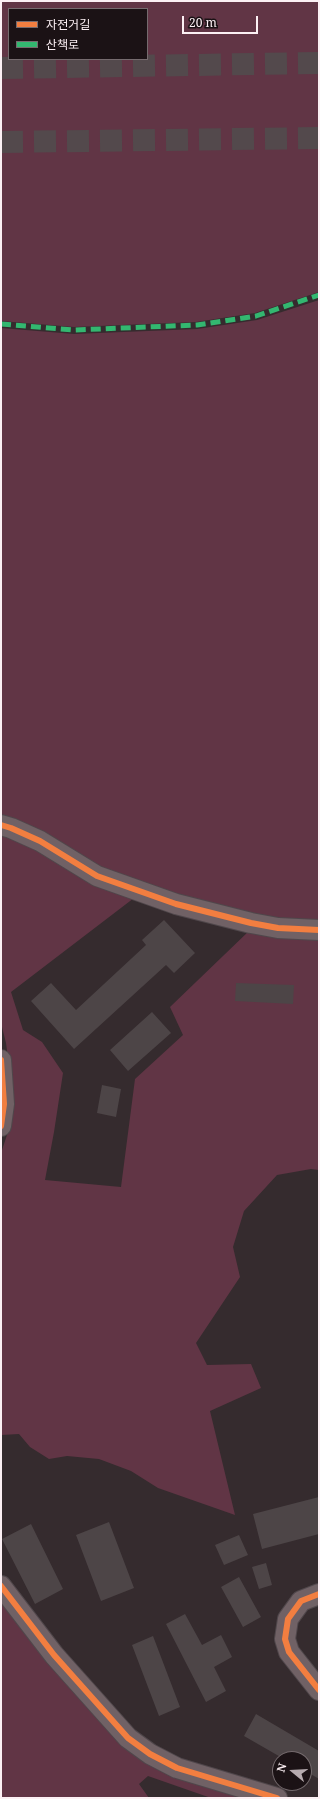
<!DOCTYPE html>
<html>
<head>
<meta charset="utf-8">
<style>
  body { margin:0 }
  #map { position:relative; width:320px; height:1799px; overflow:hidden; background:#352b2e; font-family:"Noto Serif","Noto Sans KR",serif }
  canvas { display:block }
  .frame { position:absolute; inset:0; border:2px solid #fcf0f4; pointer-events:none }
  .legend { position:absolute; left:8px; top:8px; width:140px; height:52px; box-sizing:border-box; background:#1b1215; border:1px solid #756b6e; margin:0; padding:5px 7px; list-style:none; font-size:12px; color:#fcf0f4 }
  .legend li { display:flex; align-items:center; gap:8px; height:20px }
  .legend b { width:20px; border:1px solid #756b6e }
  .north { position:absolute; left:272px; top:1751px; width:40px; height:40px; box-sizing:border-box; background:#1b1215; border:1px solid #756b6e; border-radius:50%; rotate:288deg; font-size:11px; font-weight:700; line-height:16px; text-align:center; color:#fcf0f4 }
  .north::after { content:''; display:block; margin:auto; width:14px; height:18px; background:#b6abaf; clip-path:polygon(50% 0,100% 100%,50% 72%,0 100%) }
  .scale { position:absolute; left:182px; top:16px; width:76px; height:18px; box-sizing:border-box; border:2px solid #fcf0f4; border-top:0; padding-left:5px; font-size:12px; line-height:14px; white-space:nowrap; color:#fcf0f4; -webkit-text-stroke:3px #1b1215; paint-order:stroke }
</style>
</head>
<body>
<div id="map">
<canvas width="320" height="1799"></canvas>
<div class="frame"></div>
<ul class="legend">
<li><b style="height:5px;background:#f27e40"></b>자전거길</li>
<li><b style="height:5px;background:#33b770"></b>산책로</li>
</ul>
<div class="north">N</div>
<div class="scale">20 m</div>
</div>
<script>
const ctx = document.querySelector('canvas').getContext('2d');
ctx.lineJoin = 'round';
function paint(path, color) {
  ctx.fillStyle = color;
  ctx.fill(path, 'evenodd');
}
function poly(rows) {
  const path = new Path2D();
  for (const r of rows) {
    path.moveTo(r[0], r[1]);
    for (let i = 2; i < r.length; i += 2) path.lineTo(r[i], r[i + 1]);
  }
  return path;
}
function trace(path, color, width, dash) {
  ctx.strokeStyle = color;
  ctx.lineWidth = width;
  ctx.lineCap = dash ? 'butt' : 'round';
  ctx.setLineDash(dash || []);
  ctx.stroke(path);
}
paint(poly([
  [1,1,319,1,319,292,255,313,196,322,74,327,1,321],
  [9,9,147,9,147,59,9,59],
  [319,300,319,923,279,921,178,898,99,870,1,818,1,328,74,334,197,329,257,320],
  [1,833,134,898,11,992,23,1030,42,1042,63,1073,54,1132,45,1180,121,1187,135,1079,183,1035,170,1007,250,930,319,938,319,1170,311,1169,277,1175,244,1211,233,1247,240,1277,196,1343,207,1365,251,1364,261,1388,210,1411,235,1515,158,1488,131,1471,99,1459,67,1456,49,1459,30,1447,19,1434,1,1435,1,1153,8,1132,10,1073,6,1043,1,1023],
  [1,1598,98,1716,254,1798,211,1798,148,1776,139,1784,149,1798,1,1798]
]), '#613545');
paint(poly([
  [164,920,195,953,174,973,166,965,74,1049,31,1001,51,983,76,1010,146,945,142,940],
  [236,983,294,985,293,1004,235,1001],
  [152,1012,171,1033,128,1071,110,1050],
  [102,1085,121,1089,116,1117,97,1113],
  [319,1497,319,1534,262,1549,253,1514],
  [109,1522,134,1588,101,1601,76,1535],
  [31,1524,63,1589,35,1604,2,1539],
  [239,1535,248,1555,224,1565,215,1545],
  [266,1563,272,1585,259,1589,252,1567],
  [239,1577,261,1617,243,1627,221,1587],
  [185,1614,202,1645,221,1635,232,1657,214,1667,226,1691,206,1702,166,1624],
  [153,1636,180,1707,159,1716,132,1645],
  [256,1714,319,1751,319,1779,304,1770,304,1759,284,1759,244,1736]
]), '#4d4547');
trace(poly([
  [1,68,319,63],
  [1,142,319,138]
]), '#53494c', 22, [22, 11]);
const street = poly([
  [1,825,11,828,40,841,97,876,176,904,251,923,278,928,319,930],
  [1,1060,4,1104,1,1126],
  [1,1586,54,1655,128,1738,150,1754,177,1768,277,1798],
  [319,1594,301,1601,288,1619,285,1639,289,1652,319,1690]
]);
trace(street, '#50474b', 22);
trace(street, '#706165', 20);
trace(poly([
  [1,324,73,330,197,325,256,316,319,295]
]), '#33b770', 5, [10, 5]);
trace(poly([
  [1,825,11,828,40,841,97,876,176,904,251,923,278,928,319,930],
  [1,1060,4,1104,1,1126],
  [1,1586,54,1655,128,1738,150,1754,177,1768,277,1798],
  [319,1594,301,1601,288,1619,285,1639,289,1652,319,1690]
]), '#f27e40', 6);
</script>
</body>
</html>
